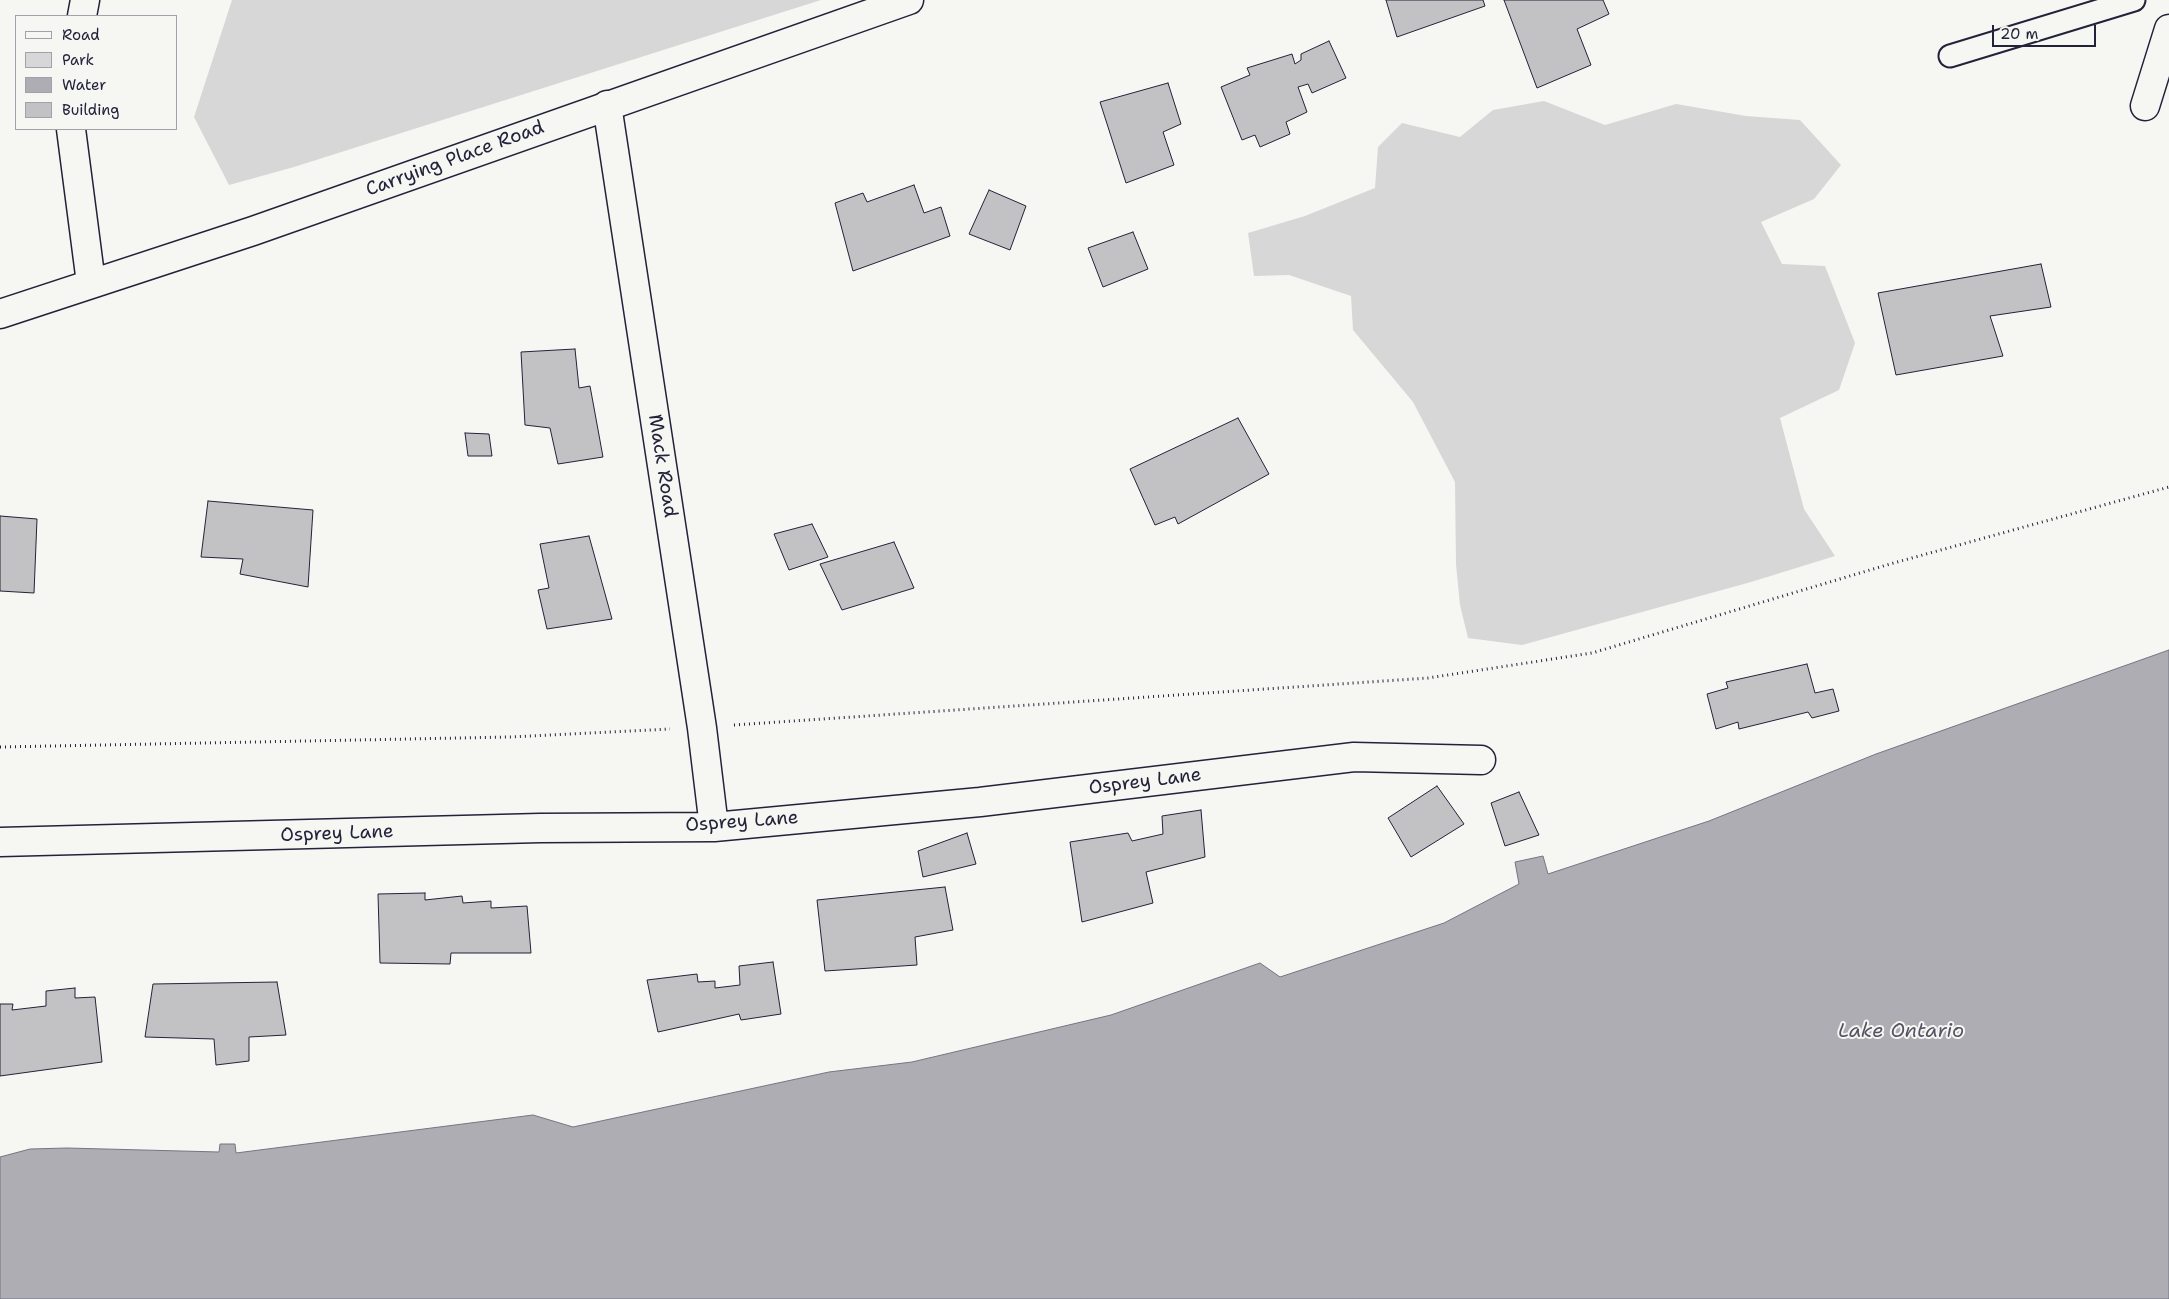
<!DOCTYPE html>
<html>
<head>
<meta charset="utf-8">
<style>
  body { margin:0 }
  #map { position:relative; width:2169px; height:1299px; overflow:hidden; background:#f6f6f2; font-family:"Shantell Sans",sans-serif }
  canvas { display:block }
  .legend { position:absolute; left:15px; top:15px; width:162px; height:115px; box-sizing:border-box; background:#f6f6f2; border:1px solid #a1a1a9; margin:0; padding:6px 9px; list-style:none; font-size:15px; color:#22223b }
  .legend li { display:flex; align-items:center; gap:10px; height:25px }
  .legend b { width:25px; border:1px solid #a1a1a9 }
  .scale { position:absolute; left:1992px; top:25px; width:104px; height:22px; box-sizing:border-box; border:2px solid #22223b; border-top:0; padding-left:6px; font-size:15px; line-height:18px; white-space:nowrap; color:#22223b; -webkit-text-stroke:4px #f6f6f2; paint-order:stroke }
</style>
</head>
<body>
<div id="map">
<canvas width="2169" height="1299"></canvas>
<ul class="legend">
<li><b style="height:6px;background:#f6f6f2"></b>Road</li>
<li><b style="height:14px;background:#d7d7d7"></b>Park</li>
<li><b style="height:14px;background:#adadb3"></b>Water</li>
<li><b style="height:14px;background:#c2c2c4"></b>Building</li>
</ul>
<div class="scale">20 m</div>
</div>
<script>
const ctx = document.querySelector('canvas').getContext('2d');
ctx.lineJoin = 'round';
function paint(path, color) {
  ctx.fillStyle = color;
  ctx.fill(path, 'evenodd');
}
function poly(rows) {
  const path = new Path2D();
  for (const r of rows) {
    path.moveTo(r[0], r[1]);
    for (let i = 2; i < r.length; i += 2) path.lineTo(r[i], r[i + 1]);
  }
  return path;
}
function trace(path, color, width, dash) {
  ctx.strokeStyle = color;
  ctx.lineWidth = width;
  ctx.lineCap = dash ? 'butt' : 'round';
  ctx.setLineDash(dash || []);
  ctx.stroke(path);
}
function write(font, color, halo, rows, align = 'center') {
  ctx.font = font + ' "Shantell Sans",sans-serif';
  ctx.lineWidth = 4;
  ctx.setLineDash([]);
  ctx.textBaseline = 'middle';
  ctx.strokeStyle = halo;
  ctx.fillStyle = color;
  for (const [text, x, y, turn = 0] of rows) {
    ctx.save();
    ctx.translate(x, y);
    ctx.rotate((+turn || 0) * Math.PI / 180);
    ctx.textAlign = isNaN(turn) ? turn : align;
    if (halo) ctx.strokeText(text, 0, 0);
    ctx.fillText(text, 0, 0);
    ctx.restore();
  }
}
paint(poly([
  [232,0,821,0,294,167,229,185,194,117],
  [1544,101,1605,125,1676,104,1746,116,1800,120,1841,165,1814,199,1761,222,1782,264,1825,266,1855,343,1839,390,1780,418,1804,509,1835,556,1751,582,1522,645,1468,638,1460,605,1456,564,1455,482,1413,402,1353,330,1351,296,1289,275,1254,276,1248,233,1305,216,1375,188,1378,147,1402,123,1460,137,1493,110]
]), '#d7d7d7');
const water = poly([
  [2169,650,2169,1299,0,1299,0,1157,30,1149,67,1148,219,1152,220,1144,235,1144,236,1153,533,1115,573,1127,829,1072,912,1062,1111,1015,1260,963,1280,977,1444,923,1519,884,1515,862,1543,856,1548,874,1709,821,1876,754,2169,650]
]);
paint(water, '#adadb3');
trace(water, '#757583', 1);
const building = poly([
  [1386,0,1483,0,1485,6,1397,37,1386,0],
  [1504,0,1603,0,1609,14,1577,29,1591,65,1537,88,1504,0],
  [1329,41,1346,78,1312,93,1308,84,1298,87,1307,112,1286,122,1290,134,1260,147,1255,135,1242,140,1221,87,1250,75,1247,68,1292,54,1295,64,1301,60,1301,54,1329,41],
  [1168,83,1181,124,1163,132,1174,165,1126,183,1100,102,1168,83],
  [914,185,924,213,941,207,950,236,853,271,835,203,863,193,867,202,914,185],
  [989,190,1026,206,1010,250,969,234,989,190],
  [1133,232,1148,269,1103,287,1088,248,1133,232],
  [2041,264,2051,307,1990,316,2003,356,1896,375,1878,293,2041,264],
  [575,349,579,388,590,386,603,457,558,464,550,428,525,425,521,352,575,349],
  [1238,418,1269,474,1178,524,1175,517,1155,525,1130,469,1238,418],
  [465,433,489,434,492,456,468,456,465,433],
  [208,501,313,510,308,587,240,574,243,559,201,557,208,501],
  [0,516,37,519,34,593,0,591,0,516],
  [812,524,828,557,789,570,774,534,812,524],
  [589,536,612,619,547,629,538,590,549,588,540,544,589,536],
  [894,542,914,588,842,610,820,564,894,542],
  [1807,664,1815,693,1833,689,1839,711,1812,718,1808,712,1739,729,1738,722,1716,729,1707,694,1728,688,1726,682,1807,664],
  [1437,786,1464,824,1411,857,1388,818,1437,786],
  [1519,792,1539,835,1505,846,1491,803,1519,792],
  [1201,810,1205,857,1146,872,1153,903,1082,922,1070,842,1128,833,1132,841,1163,834,1162,816,1201,810],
  [967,833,976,864,923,877,918,851,967,833],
  [945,887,953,930,915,937,917,965,825,971,817,900,945,887],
  [425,893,425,900,462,896,463,903,491,901,491,908,527,906,531,953,451,953,450,964,380,963,378,894,425,893],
  [773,962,781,1014,741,1020,739,1014,658,1032,647,980,697,974,698,982,715,981,715,988,740,985,739,966,773,962],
  [277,982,286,1035,249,1037,249,1061,216,1065,214,1039,145,1037,153,984,277,982],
  [75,988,75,998,95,997,102,1062,0,1076,0,1004,13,1004,12,1010,46,1006,46,991,75,988]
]);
paint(building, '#c2c2c4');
trace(building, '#22223b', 1);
const service = poly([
  [1950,56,2134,0]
]);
const minor = poly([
  [82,16,85,0],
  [607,105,702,728,714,827],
  [2145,106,2169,29],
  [71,129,91,283],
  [0,842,540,828,714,827,980,802,1354,757,1481,760]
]);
const secondary = poly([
  [0,314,253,231,909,0]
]);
trace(service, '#22223b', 25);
trace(minor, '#22223b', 31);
trace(secondary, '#22223b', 31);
trace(poly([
  [734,725,1428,678,1592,653,1890,564,2169,487],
  [0,747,510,737,670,729]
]), '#22223b', 3, [1, 4]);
trace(service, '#f6f6f2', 21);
trace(minor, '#f6f6f2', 28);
trace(secondary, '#f6f6f2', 28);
write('19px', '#22223b', '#f6f6f2', [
  ["Carrying Place Road",455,159,-20],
  ["Mack Road",662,466,81],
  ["Osprey Lane",1145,782,-7],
  ["Osprey Lane",742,822,-4],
  ["Osprey Lane",337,834,-2]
]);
write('italic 20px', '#535365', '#f6f6f2', [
  ["Lake Ontario",1901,1032]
]);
</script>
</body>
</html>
